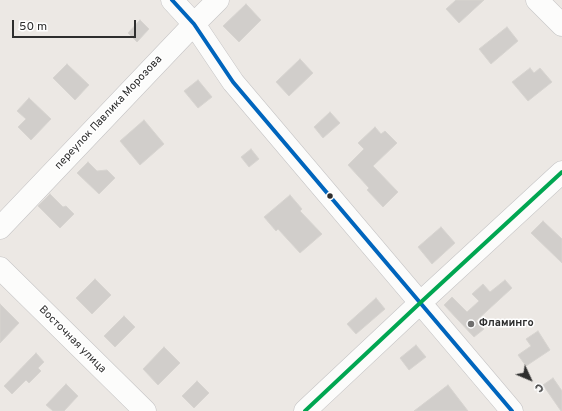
<!DOCTYPE html>
<html>
<head>
<meta charset="utf-8">
<style>
  body { margin:0 }
  #map { position:relative; width:562px; height:411px; overflow:hidden; background:#ece8e4; font-family:Overpass,sans-serif }
  canvas { display:block }
  .north { position:absolute; left:510px; top:359px; width:40px; height:40px; -webkit-text-stroke:3px #fff; paint-order:stroke; rotate:134deg; font-size:11px; font-weight:700; line-height:16px; text-align:center; color:#2e2e2e }
  .north::after { content:''; display:block; margin:auto; width:14px; height:18px; background:#2e2e2e; clip-path:polygon(50% 0,100% 100%,50% 72%,0 100%) }
  .scale { position:absolute; left:12px; top:20px; width:124px; height:18px; box-sizing:border-box; border:2px solid #2e2e2e; border-top:0; padding-left:5px; font-size:12px; line-height:14px; white-space:nowrap; color:#2e2e2e; -webkit-text-stroke:3px #fff; paint-order:stroke }
</style>
</head>
<body>
<div id="map">
<canvas width="562" height="411"></canvas>
<div class="north">С</div>
<div class="scale">50 m</div>
</div>
<script>
const ctx = document.querySelector('canvas').getContext('2d');
ctx.lineJoin = 'round';
function paint(path, color) {
  ctx.fillStyle = color;
  ctx.fill(path, 'evenodd');
}
function poly(rows) {
  const path = new Path2D();
  for (const r of rows) {
    path.moveTo(r[0], r[1]);
    for (let i = 2; i < r.length; i += 2) path.lineTo(r[i], r[i + 1]);
  }
  return path;
}
function trace(path, color, width, dash) {
  ctx.strokeStyle = color;
  ctx.lineWidth = width;
  ctx.lineCap = dash ? 'butt' : 'round';
  ctx.setLineDash(dash || []);
  ctx.stroke(path);
}
function write(font, color, halo, rows, align = 'center') {
  ctx.font = font + ' Overpass,sans-serif';
  ctx.lineWidth = 3;
  ctx.setLineDash([]);
  ctx.textBaseline = 'middle';
  ctx.strokeStyle = halo;
  ctx.fillStyle = color;
  for (const [text, x, y, turn = 0] of rows) {
    ctx.save();
    ctx.translate(x, y);
    ctx.rotate((+turn || 0) * Math.PI / 180);
    ctx.textAlign = isNaN(turn) ? turn : align;
    if (halo) ctx.strokeText(text, 0, 0);
    ctx.fillText(text, 0, 0);
    ctx.restore();
  }
}
const building = poly([
  [456,0,484,0,459,23,446,9,456,0],
  [246,4,261,20,239,42,223,26,246,4],
  [140,20,149,29,137,42,128,33,140,20],
  [507,27,518,41,491,64,479,49,507,27],
  [300,59,313,73,289,96,276,82,300,59],
  [67,64,89,85,75,100,53,78,67,64],
  [530,68,534,73,540,68,552,82,528,101,512,82,530,68],
  [198,80,212,97,198,108,184,91,198,80],
  [29,98,51,119,31,140,18,127,26,119,17,111,29,98],
  [330,112,340,123,323,138,314,127,330,112],
  [144,120,164,144,140,165,120,141,144,120],
  [375,127,381,134,385,131,397,143,373,166,398,192,383,207,367,190,369,188,348,165,364,149,358,143,375,127],
  [251,149,259,159,249,167,241,157,251,149],
  [88,162,97,171,107,170,115,178,99,194,77,173,88,162],
  [50,194,63,207,66,206,74,214,60,228,38,206,50,194],
  [290,195,302,209,300,211,322,234,300,253,278,229,276,231,264,217,290,195],
  [543,221,562,239,562,263,531,233,543,221],
  [441,227,455,243,432,264,418,247,441,227],
  [95,279,111,295,92,314,76,298,95,279],
  [505,280,512,288,476,321,484,329,474,337,444,305,452,297,467,312,479,301,472,294,483,284,490,292,505,280],
  [376,298,385,309,356,334,347,324,376,298],
  [0,304,19,323,0,343,0,304],
  [124,316,135,327,115,347,104,336,124,316],
  [538,331,550,350,526,366,518,355,531,346,526,339,538,331],
  [416,345,426,357,409,370,400,358,416,345],
  [164,347,180,363,158,385,143,369,164,347],
  [36,353,44,362,38,368,41,371,29,383,26,380,12,394,4,386,36,353],
  [553,378,562,391,562,411,561,411,543,385,553,378],
  [197,381,209,393,194,408,182,396,197,381],
  [66,384,78,396,64,411,53,411,46,405,66,384],
  [448,385,468,411,414,411,448,385]
]);
paint(building, '#d1cecb');
trace(building, '#d7d4d0', 1);
const minor = poly([
  [172,0,194,24,233,82,512,411],
  [537,0,562,25],
  [0,228,194,24,218,0],
  [0,268,145,411],
  [305,411,420,303,562,172]
]);
trace(minor, '#c5c4c5', 23);
trace(minor, '#fcfcfb', 22);
trace(poly([
  [172,0,194,24,233,82,512,411]
]), '#0065bd', 4);
trace(poly([
  [305,411,420,303,562,172]
]), '#00a651', 4);
for (const [x, y, r, color] of [
  [330,196,3.5,"#2e2e2e"],
  [471,324,4,"#706f6e"]
]) {
  const dot = new Path2D();
  dot.arc(x, y, r, 0, 2 * Math.PI);
  ctx.fillStyle = color;
  ctx.fill(dot);
  trace(dot, '#fff', 1.5);
}
write('11px', '#2e2e2e', '#fff', [
  ["переулок Павлика Морозова",109,113,-47],
  ["Восточная улица",72,340,45]
]);
write('bold 11px', '#2e2e2e', '#fff', [
  ["Фламинго",479,324]
], 'left');
</script>
</body>
</html>
